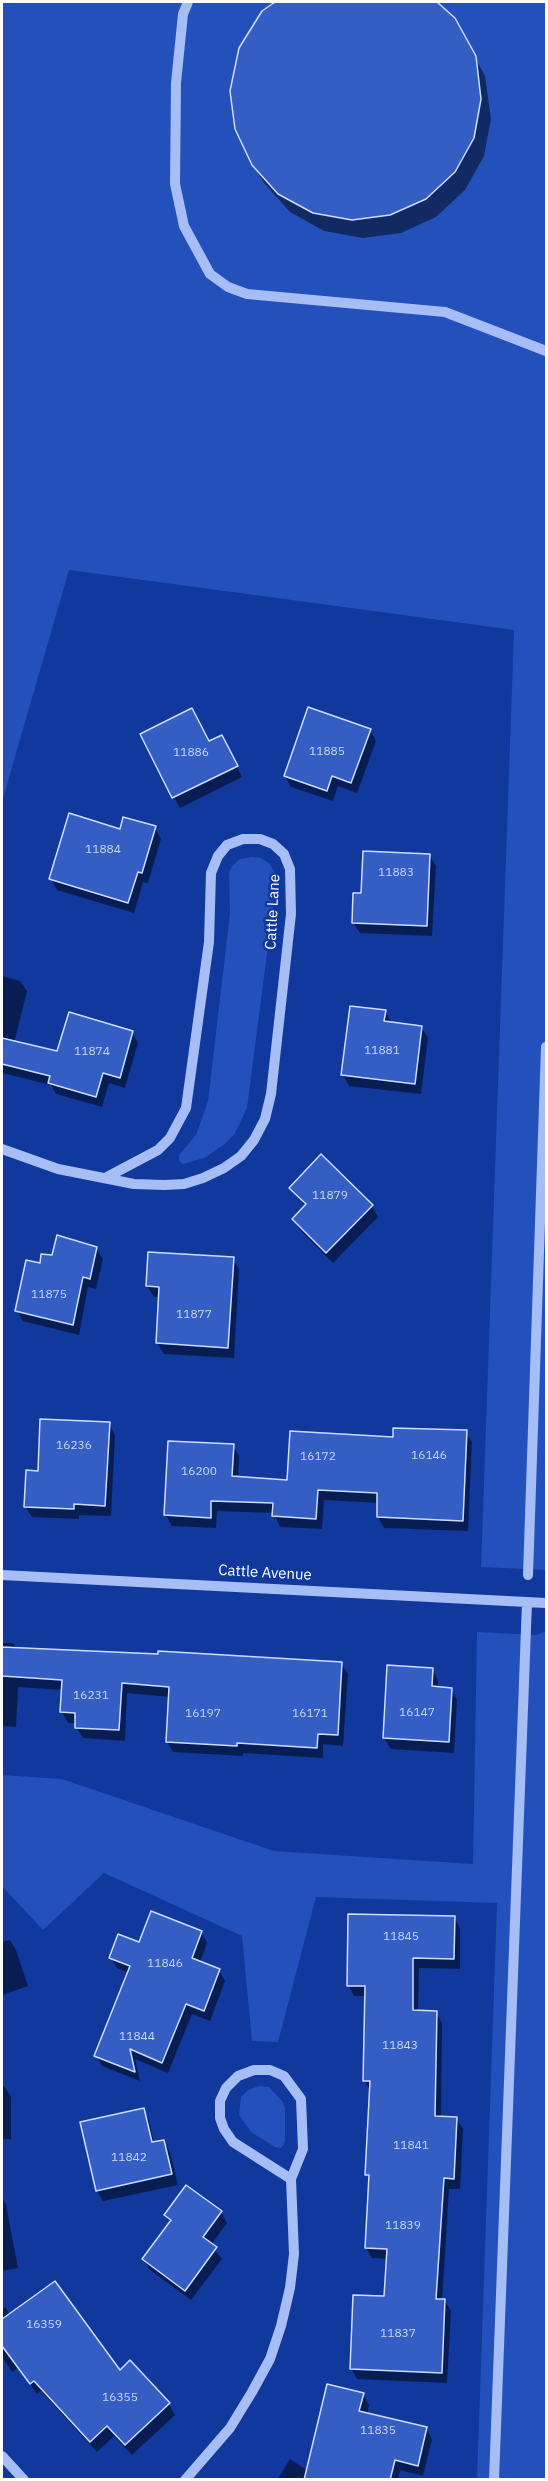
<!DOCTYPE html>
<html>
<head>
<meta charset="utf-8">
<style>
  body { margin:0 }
  #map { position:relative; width:548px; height:2481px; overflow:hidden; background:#10389d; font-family:"IBM Plex Sans",sans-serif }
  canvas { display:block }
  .frame { position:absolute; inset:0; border:3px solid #fff; pointer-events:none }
</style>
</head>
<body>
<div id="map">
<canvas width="548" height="2481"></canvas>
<div class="frame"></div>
</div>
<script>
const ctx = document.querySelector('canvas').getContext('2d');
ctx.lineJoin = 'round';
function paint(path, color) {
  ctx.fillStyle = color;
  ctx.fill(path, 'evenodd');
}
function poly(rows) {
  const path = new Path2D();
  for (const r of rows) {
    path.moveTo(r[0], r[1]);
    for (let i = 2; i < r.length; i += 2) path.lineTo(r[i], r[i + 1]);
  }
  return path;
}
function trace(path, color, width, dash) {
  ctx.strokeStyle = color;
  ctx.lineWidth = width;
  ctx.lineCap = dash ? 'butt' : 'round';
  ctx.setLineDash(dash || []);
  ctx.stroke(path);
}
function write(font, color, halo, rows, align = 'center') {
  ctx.font = font + ' "IBM Plex Sans",sans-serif';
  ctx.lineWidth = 5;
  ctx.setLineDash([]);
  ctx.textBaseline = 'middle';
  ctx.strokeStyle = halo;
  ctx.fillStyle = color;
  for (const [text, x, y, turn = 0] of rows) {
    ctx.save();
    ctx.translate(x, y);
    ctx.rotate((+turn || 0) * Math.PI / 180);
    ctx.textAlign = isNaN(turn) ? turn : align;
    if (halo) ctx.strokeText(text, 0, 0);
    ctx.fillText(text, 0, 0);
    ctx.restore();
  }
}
paint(poly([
  [2,2,546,2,546,1570,481,1567,514,630,69,570,2,802],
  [251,857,261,858,270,864,275,874,276,884,247,1108,234,1135,222,1146,204,1158,183,1164,179,1161,179,1155,196,1135,208,1101,230,913,229,872,233,865,240,859],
  [546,1631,546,2479,477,2479,497,1903,316,1897,278,2042,252,2041,242,1936,104,1873,43,1930,2,1886,2,1775,62,1779,274,1851,473,1864,477,1632,536,1635],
  [259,2086,269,2087,282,2101,285,2108,285,2142,281,2148,275,2147,251,2132,239,2115,241,2097,248,2090]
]), '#2350bb');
paint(poly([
  [277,2,434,2,454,19,485,76,491,119,484,156,465,190,436,217,401,233,363,238,324,231,290,212,264,183,253,164,263,12],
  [370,730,376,741,357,793,338,786,333,801,291,787,285,776],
  [209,743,228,747,242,777,180,808,174,797],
  [155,828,161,839,148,883,143,882,134,913,57,890,51,879,121,831],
  [429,855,436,866,432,936,360,933,353,922,363,895],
  [2,976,20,981,27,991,14,1043,58,1053,132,1032,138,1043,125,1088,109,1083,102,1107,56,1094,51,1085,2,1073],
  [385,1011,391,1022,421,1027,428,1038,421,1094,349,1086,343,1075],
  [291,1188,372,1206,378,1217,333,1263,300,1230,293,1219,306,1207],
  [96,1248,103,1259,96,1289,88,1287,79,1335,23,1321,17,1311,54,1257],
  [233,1259,239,1269,234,1358,164,1354,157,1343,160,1297,154,1297,147,1286],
  [109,1424,115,1435,111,1516,79,1515,79,1519,32,1517,25,1506,39,1473],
  [466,1432,472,1442,468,1531,384,1528,378,1517,379,1503,324,1500,322,1529,280,1527,274,1513,217,1511,216,1528,172,1526,166,1515,233,1445,239,1456,238,1478,289,1481,394,1438],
  [2,1643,13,1643,17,1649,341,1664,348,1674,343,1746,323,1744,323,1758,243,1753,243,1756,173,1752,167,1742,170,1697,127,1693,125,1741,83,1738,76,1727,77,1723,68,1723,62,1712,63,1690,18,1687,16,1727,2,1726],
  [388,1667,432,1669,438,1680,438,1688,451,1689,457,1700,454,1753,391,1749,384,1738],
  [454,1917,460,1928,460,1969,419,1968,418,2012,436,2012,442,2023,441,2118,456,2119,463,2129,460,2189,449,2189,442,2301,445,2301,451,2311,447,2383,357,2379,351,2368,385,2298,388,2259,372,2258,366,2248,370,2180,367,2174,371,2092,364,2080,366,1996,354,1996,348,1985],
  [201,1932,207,1943,200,1963,219,1970,225,1981,210,2021,192,2014,168,2073,135,2059,140,2081,102,2066,96,2055,129,1973,117,1968,111,1958,140,1944],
  [10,1940,16,1950,28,1986,2,1995,2,1942],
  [2,2086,4,2086,11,2097,11,2139,2,2139],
  [143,2109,149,2120,154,2143,164,2141,170,2152,178,2185,103,2201,97,2191],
  [2,2197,6,2205,18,2268,2,2271],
  [221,2212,227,2223,211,2245,222,2259,191,2300,150,2270,144,2259,171,2223,166,2215],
  [5,2307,10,2314,120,2372,130,2362,169,2404,175,2415,132,2455,114,2436,97,2452,41,2391,37,2394,18,2368,12,2372,2,2357,2,2309],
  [363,2394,369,2405,367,2415,426,2428,432,2439,423,2476,400,2470,398,2480,277,2480,290,2459,308,2471]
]), '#0007');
const building = poly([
  [275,2,437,2,455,18,476,56,481,99,474,138,455,172,426,199,390,215,352,220,313,213,278,194,252,165,235,129,230,91,239,48,262,11,275,2],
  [308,707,371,729,351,783,332,776,327,791,284,776,308,707],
  [192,708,209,741,222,735,238,766,172,798,140,734,192,708],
  [69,813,120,829,123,817,156,826,142,873,138,872,128,903,49,879,69,813],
  [363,851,430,854,427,926,352,923,353,893,361,893,363,851],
  [350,1006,386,1010,384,1021,422,1026,415,1084,341,1075,350,1006],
  [69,1012,133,1031,120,1078,103,1073,96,1097,48,1083,50,1076,2,1064,2,1038,57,1051,69,1012],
  [321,1154,373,1205,326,1253,292,1219,306,1204,289,1188,321,1154],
  [57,1235,97,1247,90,1279,83,1277,73,1325,15,1311,26,1260,40,1263,41,1254,52,1255,57,1235],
  [148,1252,234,1257,228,1348,156,1343,159,1287,146,1286,148,1252],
  [40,1419,110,1422,105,1506,74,1504,74,1509,24,1507,26,1470,38,1471,40,1419],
  [393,1428,467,1430,463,1521,377,1517,377,1493,318,1490,316,1519,272,1516,273,1503,211,1501,211,1518,164,1515,168,1441,234,1444,232,1476,287,1480,290,1431,393,1437,393,1428],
  [2,1647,158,1654,158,1651,342,1662,338,1735,318,1734,317,1748,237,1743,237,1746,166,1742,169,1687,122,1683,119,1730,75,1728,75,1713,60,1712,62,1680,2,1676,2,1647],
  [387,1665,433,1668,432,1686,452,1688,449,1742,383,1738,387,1665],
  [151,1911,202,1931,192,1958,220,1969,204,2011,186,2004,162,2063,130,2049,135,2072,94,2056,130,1966,109,1958,118,1934,139,1942,151,1911],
  [348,1914,455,1916,454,1959,413,1958,413,2010,437,2011,435,2116,457,2117,454,2179,444,2178,436,2299,445,2299,442,2373,350,2369,353,2295,384,2296,387,2249,365,2248,369,2175,365,2175,370,2081,363,2081,365,1986,347,1986,348,1914],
  [144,2108,152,2142,164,2140,172,2174,96,2191,80,2122,144,2108],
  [186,2185,222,2211,203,2237,217,2247,185,2291,142,2259,171,2220,164,2215,186,2185],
  [55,2281,120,2370,130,2360,170,2403,125,2445,107,2426,90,2442,34,2381,30,2384,2,2346,2,2319,55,2281],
  [327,2384,364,2393,359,2411,427,2427,418,2466,395,2460,390,2480,304,2480,327,2384]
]);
paint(building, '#345ec3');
trace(building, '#cedcfe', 1.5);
trace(poly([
  [188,2,183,14,176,83,175,184,184,226,210,274,228,287,247,294,445,312,546,351],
  [2,1149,58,1169,134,1184,165,1185,184,1184,203,1178,224,1168,241,1156,254,1140,265,1119,271,1094,291,914,290,869,284,854,273,844,260,839,243,839,227,845,218,856,211,873,209,942,186,1108,170,1138,158,1150,107,1177],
  [2,1575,546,1603],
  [528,1575,546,1047],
  [2,2456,24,2480],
  [185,2480,230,2428,252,2392,270,2359,281,2326,290,2288,294,2254,291,2179,303,2149,301,2099,284,2076,270,2070,254,2070,238,2076,226,2088,220,2101,220,2118,224,2129,233,2142,291,2179],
  [494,2480,527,1602]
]), '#a6bdf5', 10);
write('12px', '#ccd7f0', null, [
  ["11885",327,752],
  ["11886",191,753],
  ["11884",103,850],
  ["11883",396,873],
  ["11881",382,1051],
  ["11874",92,1052],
  ["11879",330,1196],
  ["11875",49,1295],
  ["11877",194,1315],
  ["16236",74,1446],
  ["16146",429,1456],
  ["16172",318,1457],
  ["16200",199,1472],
  ["16231",91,1696],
  ["16147",417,1713],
  ["16197",203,1714],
  ["16171",310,1714],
  ["11845",401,1937],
  ["11846",165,1964],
  ["11844",137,2037],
  ["11843",400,2046],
  ["11841",411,2146],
  ["11842",129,2158],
  ["11839",403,2226],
  ["16359",44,2325],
  ["11837",398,2334],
  ["16355",120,2398],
  ["11835",378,2431]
]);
write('15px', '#fff', '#10389d', [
  ["Cattle Lane",273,912,-87],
  ["Cattle Avenue",265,1573,3]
]);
</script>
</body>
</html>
